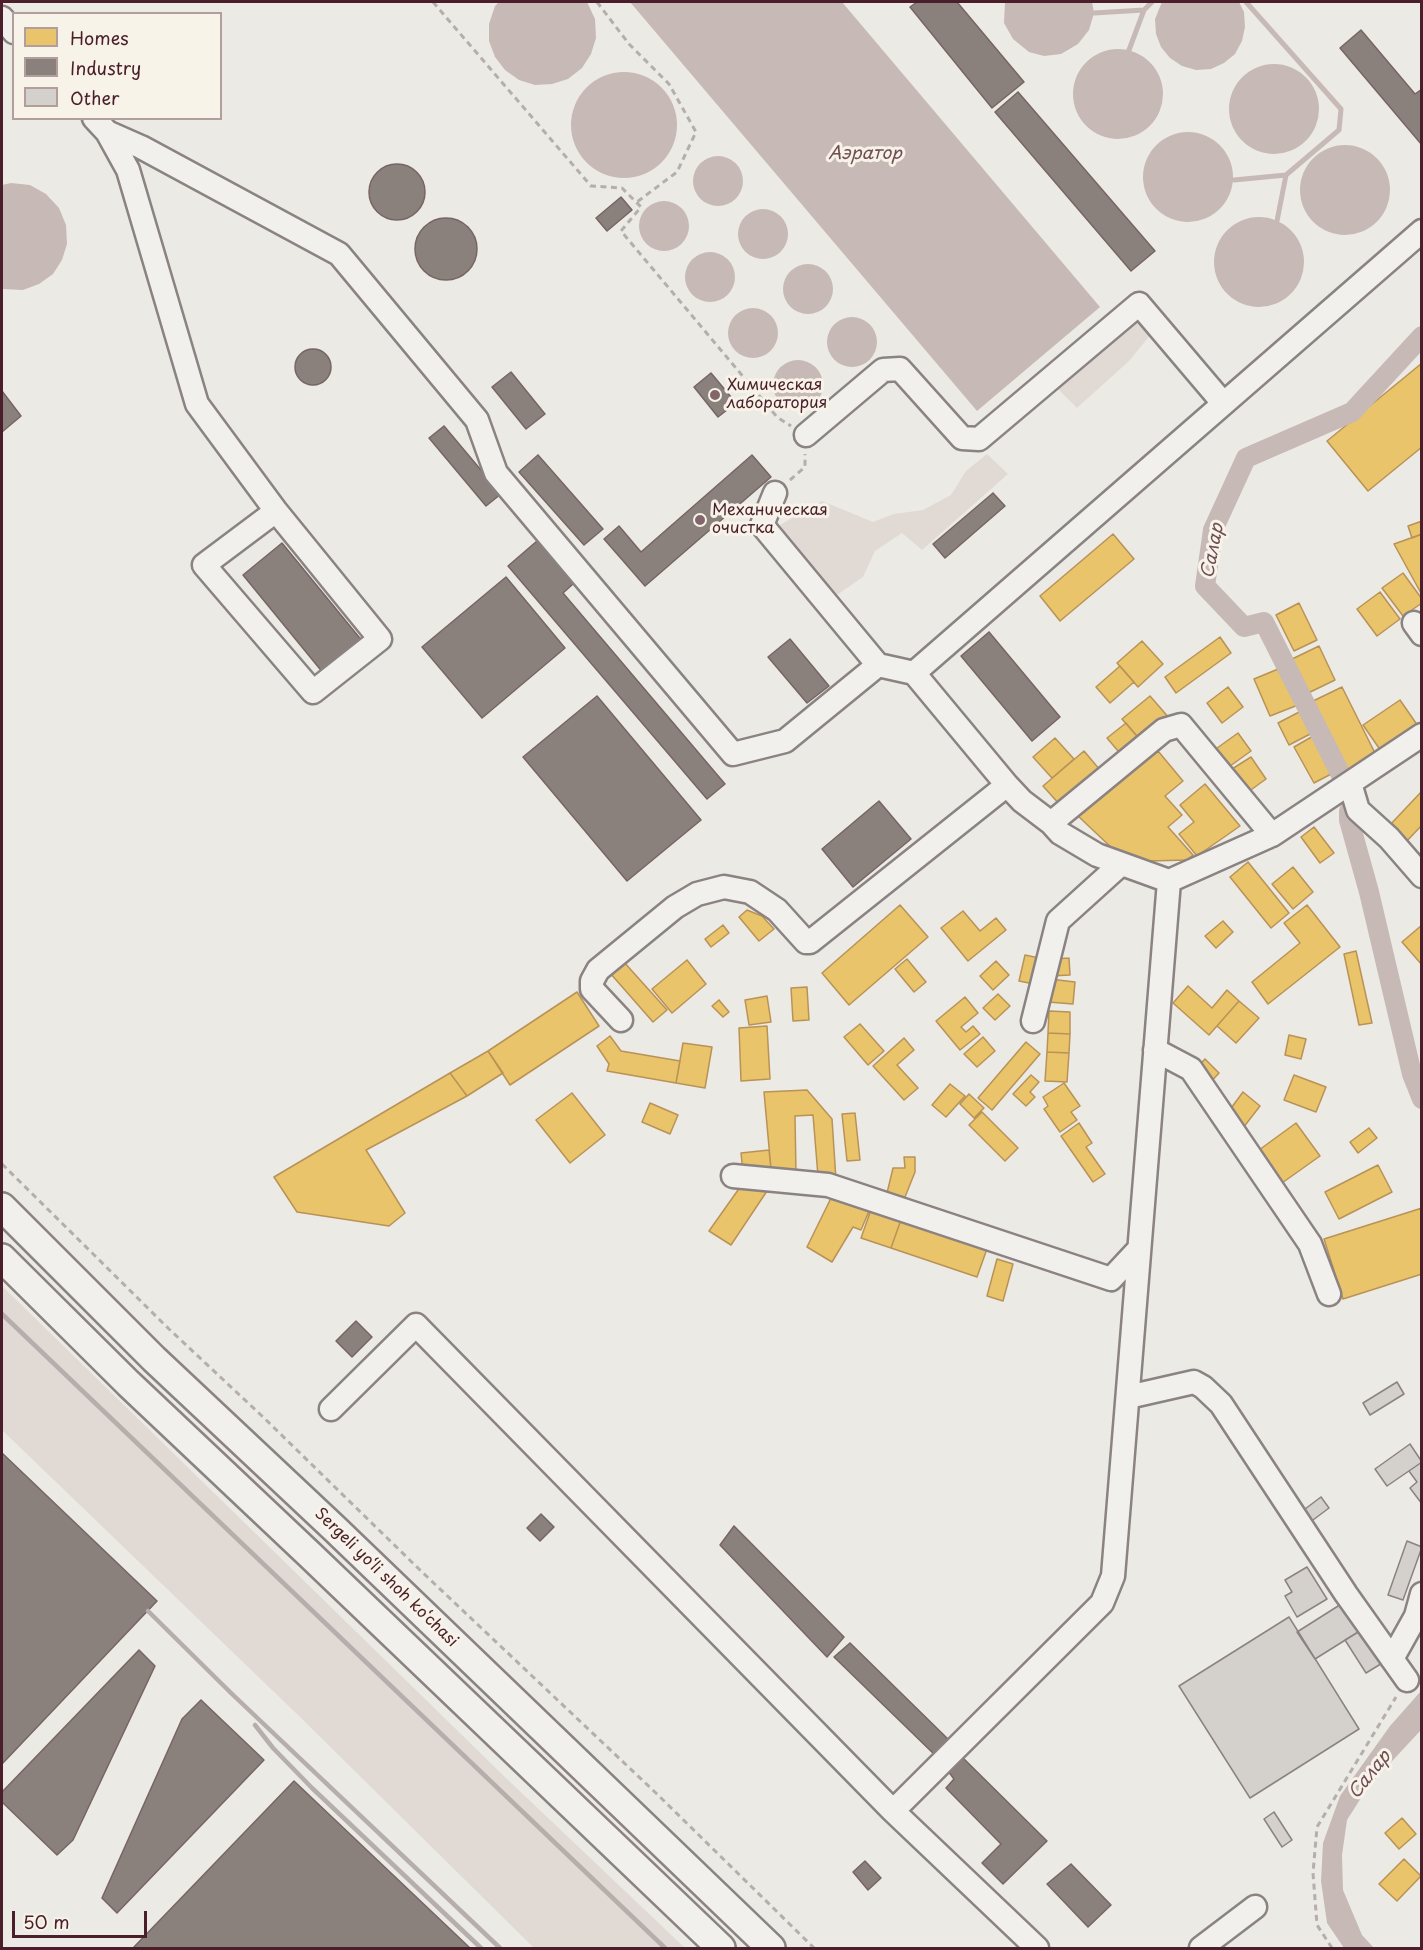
<!DOCTYPE html>
<html>
<head>
<meta charset="utf-8">
<style>
  body { margin:0 }
  #map { position:relative; width:1423px; height:1950px; overflow:hidden; background:#eceae4; font-family:"Playpen Sans",sans-serif }
  canvas { display:block }
  .frame { position:absolute; inset:0; border:3px solid #4a1f2b; pointer-events:none }
  .legend { position:absolute; left:12px; top:12px; width:210px; height:108px; box-sizing:border-box; background:#f7f3e8; border:2px solid #b29e9c; margin:0; padding:8px 10px; list-style:none; font-size:18px; color:#4a1f2b }
  .legend li { display:flex; align-items:center; gap:12px; height:30px }
  .legend b { width:30px; border:2px solid #b29e9c }
  .scale { position:absolute; left:12px; top:1911px; width:135px; height:27px; box-sizing:border-box; border:3px solid #4a1f2b; border-top:0; padding-left:8px; font-size:18px; line-height:21px; white-space:nowrap; color:#4a1f2b; -webkit-text-stroke:4px #f7f3e8; paint-order:stroke }
</style>
</head>
<body>
<div id="map">
<canvas width="1423" height="1950"></canvas>
<div class="frame"></div>
<ul class="legend">
<li><b style="height:16px;background:#e9c46a"></b>Homes</li>
<li><b style="height:16px;background:#8a817c"></b>Industry</li>
<li><b style="height:16px;background:#d4d0cc"></b>Other</li>
</ul>
<div class="scale">50 m</div>
</div>
<script>
const ctx = document.querySelector('canvas').getContext('2d');
ctx.lineJoin = 'round';
function paint(path, color) {
  ctx.fillStyle = color;
  ctx.fill(path, 'evenodd');
}
function poly(rows) {
  const path = new Path2D();
  for (const r of rows) {
    if (r.length === 3) {
      path.moveTo(r[0] + r[2], r[1]);
      path.arc(r[0], r[1], r[2], 0, 2 * Math.PI);
      continue;
    }
    path.moveTo(r[0], r[1]);
    for (let i = 2; i < r.length; i += 2) path.lineTo(r[i], r[i + 1]);
  }
  return path;
}
function trace(path, color, width, dash) {
  ctx.strokeStyle = color;
  ctx.lineWidth = width;
  ctx.lineCap = dash ? 'butt' : 'round';
  ctx.setLineDash(dash || []);
  ctx.stroke(path);
}
function write(font, color, halo, rows, align = 'center') {
  ctx.font = font + ' "Playpen Sans",sans-serif';
  ctx.lineWidth = 6;
  ctx.setLineDash([]);
  ctx.textBaseline = 'middle';
  ctx.strokeStyle = halo;
  ctx.fillStyle = color;
  for (const [text, x, y, turn = 0] of rows) {
    ctx.save();
    ctx.translate(x, y);
    ctx.rotate((+turn || 0) * Math.PI / 180);
    ctx.textAlign = isNaN(turn) ? turn : align;
    if (halo) ctx.strokeText(text, 0, 0);
    ctx.fillText(text, 0, 0);
    ctx.restore();
  }
}
paint(poly([
  [1137,316,1152,333,1129,361,1077,408,1050,381],
  [987,454,1008,474,922,550,902,533,875,551,863,577,831,599,783,541,780,525,822,501,873,522,894,514,923,510,951,495,966,471],
  [2,1286,506,1778,685,1948,534,1948,300,1717,2,1430]
]), '#e1dad4');
paint(poly([
  [499,2,587,2,595,19,596,38,591,54,582,68,568,79,552,84,535,85,519,80,505,70,495,57,489,41,489,24,495,6],
  [630,2,842,2,1100,307,977,411],
  [1005,2,1092,2,1094,13,1089,30,1078,44,1061,54,1044,56,1029,52,1013,39,1004,23],
  [1162,2,1239,2,1244,12,1245,27,1242,41,1235,54,1224,63,1211,69,1196,70,1182,66,1170,58,1161,47,1156,34,1155,19],
  [1118,94,45],
  [1274,109,45],
  [624,125,53],
  [1188,177,45],
  [1345,190,45],
  [718,181,25],
  [11,183,30,185,46,194,59,208,66,225,67,244,62,260,53,274,39,284,23,290,2,289,2,185],
  [664,226,25],
  [763,234,25],
  [1259,262,45],
  [710,277,25],
  [808,289,25],
  [753,333,25],
  [852,342,25],
  [798,385,25],
  [1421,1691,1421,1730,1368,1787,1347,1820,1342,1855,1343,1890,1362,1935,1374,1948,1344,1948,1327,1923,1321,1881,1323,1843,1340,1796,1390,1726]
]), '#c7b9b6');
const homes = poly([
  [1422,363,1422,447,1368,491,1327,441,1422,363],
  [1422,521,1422,534,1412,538,1408,526,1422,521],
  [1113,534,1134,559,1060,621,1040,596,1113,534],
  [1422,534,1422,595,1394,544,1422,534],
  [1403,573,1422,599,1422,603,1403,616,1382,588,1403,573],
  [1380,592,1400,619,1377,636,1357,609,1380,592],
  [1299,603,1317,640,1294,651,1276,615,1299,603],
  [1220,637,1231,653,1176,693,1165,677,1220,637],
  [1142,641,1163,664,1138,687,1117,663,1142,641],
  [1319,646,1335,680,1304,695,1288,661,1319,646],
  [1120,666,1134,682,1110,703,1096,687,1120,666],
  [1283,667,1298,705,1270,716,1254,679,1283,667],
  [1228,687,1243,707,1222,723,1207,703,1228,687],
  [1342,687,1378,759,1345,775,1309,703,1342,687],
  [1150,696,1170,719,1142,742,1122,719,1150,696],
  [1400,700,1418,726,1381,751,1363,725,1400,700],
  [1303,710,1314,732,1289,745,1278,723,1303,710],
  [1126,723,1142,742,1124,758,1107,738,1126,723],
  [1238,733,1251,751,1226,769,1213,751,1238,733],
  [1315,735,1335,772,1314,783,1294,747,1315,735],
  [1055,738,1074,759,1052,778,1033,757,1055,738],
  [1084,751,1100,770,1060,805,1043,786,1084,751],
  [1158,751,1183,781,1165,796,1182,815,1168,827,1193,855,1187,860,1149,861,1114,850,1078,816,1158,751],
  [1251,757,1266,779,1248,792,1232,769,1251,757],
  [1205,784,1240,826,1197,856,1179,834,1194,822,1180,805,1205,784],
  [1422,791,1422,825,1405,843,1388,827,1422,791],
  [1314,827,1334,853,1320,863,1301,837,1314,827],
  [1248,862,1289,913,1271,928,1230,877,1248,862],
  [1293,867,1313,892,1293,909,1272,884,1293,867],
  [900,905,928,937,849,1005,822,973,900,905],
  [1307,905,1340,947,1268,1004,1252,982,1300,943,1284,923,1307,905],
  [747,910,762,916,774,929,759,941,739,917,747,910],
  [963,911,980,931,996,918,1006,930,968,961,941,928,963,911],
  [1223,921,1233,932,1216,948,1205,936,1223,921],
  [723,925,729,933,711,947,705,939,723,925],
  [1422,925,1422,965,1402,942,1422,925],
  [1356,951,1372,1023,1359,1025,1344,954,1356,951],
  [1025,955,1039,958,1034,984,1019,981,1025,955],
  [1069,958,1070,975,1051,976,1051,959,1069,958],
  [907,959,926,982,914,992,895,969,907,959],
  [687,960,706,984,672,1013,652,989,687,960],
  [623,961,667,1010,653,1022,610,973,623,961],
  [996,961,1009,975,993,990,980,976,996,961],
  [1050,979,1075,982,1073,1004,1048,1002,1050,979],
  [1188,986,1212,1008,1227,990,1239,1001,1209,1035,1173,1003,1188,986],
  [807,987,809,1020,793,1021,791,988,807,987],
  [577,992,599,1026,510,1085,488,1051,577,992],
  [998,994,1010,1006,995,1020,983,1008,998,994],
  [767,996,771,1022,749,1025,745,1000,767,996],
  [965,997,978,1013,961,1027,966,1032,973,1026,980,1034,960,1050,936,1021,965,997],
  [719,1000,729,1012,723,1017,712,1006,719,1000],
  [1239,1001,1259,1018,1236,1043,1217,1026,1239,1001],
  [1049,1011,1070,1012,1070,1034,1048,1033,1049,1011],
  [860,1024,884,1051,868,1065,844,1037,860,1024],
  [767,1026,770,1079,741,1081,739,1028,767,1026],
  [1048,1033,1070,1034,1069,1053,1047,1052,1048,1033],
  [1289,1035,1306,1039,1301,1059,1285,1055,1289,1035],
  [610,1036,621,1051,680,1061,676,1083,607,1071,609,1064,597,1046,610,1036],
  [983,1037,995,1051,977,1067,964,1054,983,1037],
  [904,1038,914,1050,897,1065,918,1088,904,1100,873,1066,904,1038],
  [1026,1042,1040,1054,992,1110,978,1098,1026,1042],
  [683,1043,712,1047,705,1088,676,1083,683,1043],
  [488,1051,503,1073,467,1096,450,1073,488,1051],
  [1047,1052,1069,1053,1067,1082,1045,1081,1047,1052],
  [1205,1059,1219,1073,1208,1085,1194,1071,1205,1059],
  [450,1073,467,1096,366,1150,405,1213,389,1226,297,1212,274,1177,450,1073],
  [1031,1075,1039,1082,1030,1092,1035,1097,1026,1106,1013,1094,1031,1075],
  [1294,1075,1326,1087,1316,1112,1284,1100,1294,1075],
  [1064,1083,1080,1106,1071,1112,1077,1120,1060,1132,1044,1109,1048,1106,1043,1097,1064,1083],
  [950,1084,965,1096,946,1117,932,1105,950,1084],
  [807,1090,832,1119,836,1180,818,1176,813,1115,795,1116,796,1174,771,1169,764,1092,807,1090],
  [1243,1092,1260,1106,1243,1128,1226,1115,1243,1092],
  [572,1093,605,1135,570,1163,536,1120,572,1093],
  [969,1094,984,1108,974,1118,960,1104,969,1094],
  [650,1103,678,1115,670,1134,642,1122,650,1103],
  [982,1112,1018,1148,1005,1161,969,1125,982,1112],
  [855,1113,860,1160,847,1161,842,1114,855,1113],
  [1079,1123,1092,1143,1086,1147,1105,1174,1093,1182,1061,1136,1079,1123],
  [1296,1123,1320,1156,1282,1183,1259,1150,1296,1123],
  [1369,1128,1377,1138,1358,1153,1350,1142,1369,1128],
  [769,1150,771,1169,743,1172,741,1153,769,1150],
  [904,1157,915,1157,915,1172,905,1197,887,1193,893,1168,905,1168,904,1157],
  [1378,1165,1392,1192,1339,1219,1325,1192,1378,1165],
  [743,1183,767,1191,731,1245,709,1231,743,1183],
  [833,1194,872,1204,861,1230,853,1227,832,1262,807,1247,833,1194],
  [872,1207,902,1217,891,1248,861,1238,872,1207],
  [1422,1208,1422,1274,1343,1299,1324,1239,1422,1208],
  [902,1217,988,1246,977,1277,891,1248,902,1217],
  [997,1259,1013,1264,1003,1301,987,1296,997,1259],
  [1402,1818,1416,1834,1399,1849,1385,1833,1402,1818],
  [1404,1859,1421,1876,1397,1901,1379,1884,1404,1859]
]);
paint(homes, '#e9c46a');
trace(homes, '#b99257', 1.5);
const industry = poly([
  [917,2,957,2,1024,82,992,108,910,7,917,2],
  [1361,30,1415,94,1422,89,1422,145,1340,48,1361,30],
  [1018,92,1155,251,1131,271,995,112,1018,92],
  [397,192,28],
  [621,197,632,210,607,231,596,218,621,197],
  [446,249,31],
  [313,367,18],
  [511,372,545,414,526,429,492,387,511,372],
  [711,373,736,403,718,417,694,387,711,373],
  [2,391,21,416,2,432,2,391],
  [444,426,501,494,486,506,429,438,444,426],
  [538,455,603,529,584,545,519,472,538,455],
  [752,455,771,477,645,586,604,539,619,526,641,552,752,455],
  [993,493,1005,506,945,558,933,544,993,493],
  [537,541,573,584,563,593,725,784,707,799,508,566,537,541],
  [282,543,363,642,324,674,243,575,282,543],
  [506,577,565,648,482,718,422,647,506,577],
  [989,632,1060,717,1032,741,961,656,989,632],
  [790,639,829,686,807,703,768,657,790,639],
  [597,696,701,820,627,881,523,757,597,696],
  [879,801,911,839,853,887,822,849,879,801],
  [356,1321,372,1337,352,1357,336,1341,356,1321],
  [2,1453,157,1601,2,1764,2,1453],
  [541,1514,554,1527,540,1541,527,1528,541,1514],
  [734,1526,844,1637,827,1657,720,1545,734,1526],
  [850,1643,951,1742,937,1757,834,1657,850,1643],
  [139,1650,155,1666,73,1840,57,1855,2,1802,2,1792,139,1650],
  [201,1700,264,1760,117,1913,102,1898,182,1719,201,1700],
  [961,1756,1047,1841,1003,1884,982,1863,1001,1844,946,1788,954,1779,948,1771,961,1756],
  [294,1781,470,1948,133,1948,294,1781],
  [865,1861,881,1878,868,1890,853,1872,865,1861],
  [1071,1864,1111,1905,1088,1927,1047,1884,1071,1864]
]);
paint(industry, '#8a817c');
trace(industry, '#776464', 1.5);
trace(poly([
  [1246,2,1341,109,1339,130,1286,175,1277,221],
  [1094,13,1144,10],
  [1129,50,1144,10,1152,2],
  [1234,180,1286,175]
]), '#c7b9b6', 5);
trace(poly([
  [1341,775,1264,622,1244,627,1205,586,1213,530,1246,458,1352,412,1422,336],
  [1349,811,1349,820,1369,892,1412,1074,1422,1099]
]), '#c7b9b6', 20);
const building = poly([
  [1397,1382,1404,1394,1370,1415,1363,1403,1397,1382],
  [1410,1444,1422,1462,1387,1486,1375,1469,1410,1444],
  [1422,1462,1422,1504,1410,1488,1417,1482,1409,1471,1422,1462],
  [1321,1497,1329,1508,1309,1523,1301,1512,1321,1497],
  [1407,1541,1422,1547,1403,1600,1388,1595,1407,1541],
  [1307,1567,1327,1599,1297,1617,1285,1596,1292,1592,1285,1580,1307,1567],
  [1346,1601,1363,1629,1315,1659,1297,1632,1346,1601],
  [1289,1617,1359,1729,1250,1798,1179,1686,1289,1617],
  [1363,1629,1384,1662,1366,1673,1345,1640,1363,1629],
  [1274,1812,1292,1840,1282,1847,1264,1819,1274,1812]
]);
paint(building, '#d4d0cc');
trace(building, '#8b8282', 1.5);
const minor = poly([
  [2,18,14,32],
  [94,118,107,132,141,147,339,254,477,420,496,473,733,754,785,741,878,665,914,673],
  [107,132,128,170,197,404,276,511,204,565,313,692,380,639,276,511],
  [806,435,883,370,900,369,962,438,979,439,1139,304,1223,403],
  [775,493,762,525,878,665],
  [1414,623,1422,634],
  [1350,783,1358,810,1389,838,1422,876],
  [1007,785,914,673,1422,231],
  [1051,823,1164,730,1181,725,1272,835],
  [621,1020,592,989,592,981,598,970,675,907,697,894,724,887,750,892,777,910,806,942,810,942,1007,785,1022,801,1051,823,1060,833,1097,855,1169,881,1272,835,1422,735],
  [1033,1021,1058,921,1121,864],
  [1155,1050,1191,1069,1310,1244,1329,1294],
  [733,1176,828,1185,1111,1279,1139,1249],
  [1128,1397,1194,1382,1203,1387,1221,1404,1346,1594,1407,1680],
  [331,1409,416,1325,893,1811,1037,1948],
  [1392,1659,1416,1616,1422,1594],
  [893,1811,1102,1603,1113,1576,1169,881],
  [1201,1948,1255,1907]
]);
const major = poly([
  [2,1207,154,1359,335,1529,771,1948],
  [2,1258,129,1384,309,1554,721,1948]
]);
trace(minor, '#8b8282', 27);
trace(major, '#8b8282', 32);
trace(poly([
  [433,2,591,186,622,188,641,207,621,231,777,417,791,426],
  [597,2,629,44,669,84,696,132,677,172,637,202],
  [790,480,805,467,805,454],
  [2,1164,169,1329,262,1416,421,1571,657,1794,814,1948],
  [1332,1948,1317,1925,1313,1873,1317,1827,1396,1697]
]), '#b5aead', 3, [6, 4.5]);
trace(minor, '#f1f0ec', 22);
trace(major, '#f1f0ec', 27);
trace(poly([
  [2,1314,665,1948],
  [148,1611,231,1693,500,1948],
  [255,1725,273,1748,312,1788,481,1948]
]), '#b5aead', 4.5);
for (const [x, y, r, color] of [
  [715,395,6,"#83666c"],
  [700,520,6,"#83666c"]
]) {
  const dot = new Path2D();
  dot.arc(x, y, r, 0, 2 * Math.PI);
  ctx.fillStyle = color;
  ctx.fill(dot);
  trace(dot, '#f7f3e8', 2);
}
write('16px', '#4a1f2b', '#f7f3e8', [
  ["Химическая",727,386],
  ["лаборатория",727,404],
  ["Механическая",712,511],
  ["очистка",712,529]
], 'left');
write('16px', '#4a1f2b', '#f7f3e8', [
  ["Sergeli yo‘li shoh ko‘chasi",386,1578,44]
]);
write('italic 18px', '#704e55', '#f7f3e8', [
  ["Аэратор",865,154],
  ["Салар",1213,551,-79],
  ["Салар",1370,1775,-51]
]);
</script>
</body>
</html>
